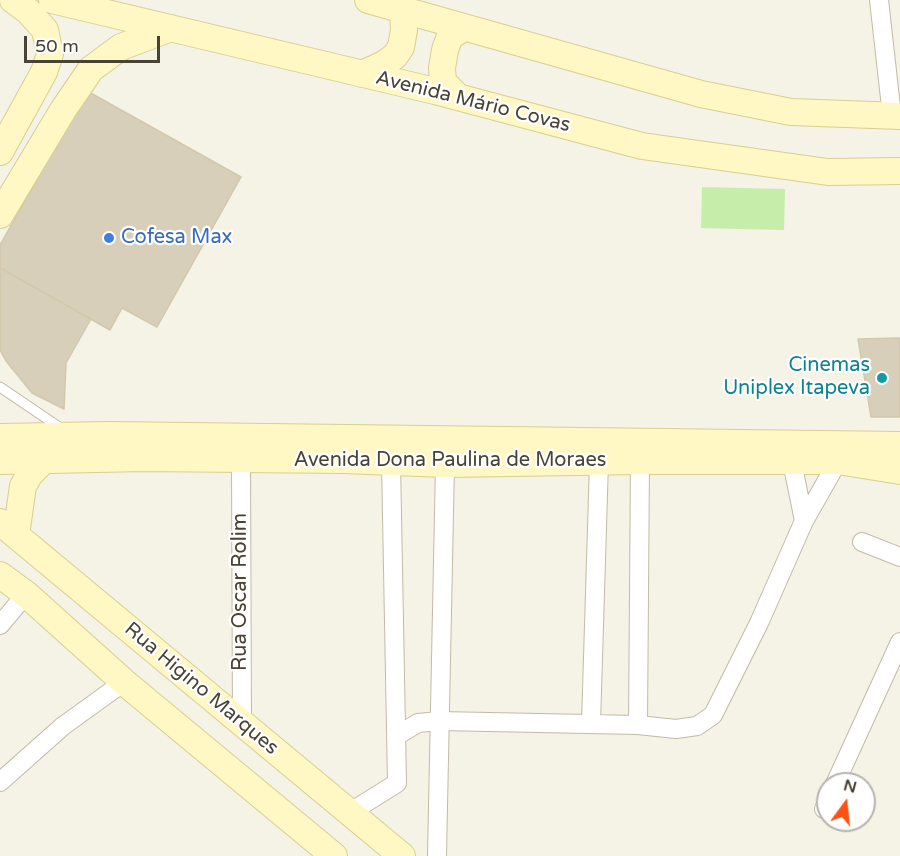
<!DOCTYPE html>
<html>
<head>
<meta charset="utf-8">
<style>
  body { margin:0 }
  #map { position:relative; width:900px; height:856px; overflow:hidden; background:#f5f2e6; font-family:"Varela Round",sans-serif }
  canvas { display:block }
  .north { position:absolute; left:816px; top:772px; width:60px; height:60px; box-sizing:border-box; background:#fff; border:2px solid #b6b4ae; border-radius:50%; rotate:15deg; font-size:16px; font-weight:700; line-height:24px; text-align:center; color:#484334 }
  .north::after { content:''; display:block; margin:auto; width:21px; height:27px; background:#ff5212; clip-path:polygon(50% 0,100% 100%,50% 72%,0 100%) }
  .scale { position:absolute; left:24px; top:36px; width:136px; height:27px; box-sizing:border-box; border:3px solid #484334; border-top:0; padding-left:8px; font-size:18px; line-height:21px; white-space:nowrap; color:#484334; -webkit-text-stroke:4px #fff; paint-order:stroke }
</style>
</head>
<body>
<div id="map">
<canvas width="900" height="856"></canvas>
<div class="north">N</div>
<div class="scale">50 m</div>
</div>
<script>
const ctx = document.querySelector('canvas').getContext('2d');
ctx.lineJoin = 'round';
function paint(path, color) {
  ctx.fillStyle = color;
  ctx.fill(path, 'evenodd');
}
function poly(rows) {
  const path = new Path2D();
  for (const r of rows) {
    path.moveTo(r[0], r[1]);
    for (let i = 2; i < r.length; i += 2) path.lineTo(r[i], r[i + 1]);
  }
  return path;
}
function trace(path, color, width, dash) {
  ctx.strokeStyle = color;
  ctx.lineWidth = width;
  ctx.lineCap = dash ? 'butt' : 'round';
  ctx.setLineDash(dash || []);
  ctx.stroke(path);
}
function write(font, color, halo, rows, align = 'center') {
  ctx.font = font + ' "Varela Round",sans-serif';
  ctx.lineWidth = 4.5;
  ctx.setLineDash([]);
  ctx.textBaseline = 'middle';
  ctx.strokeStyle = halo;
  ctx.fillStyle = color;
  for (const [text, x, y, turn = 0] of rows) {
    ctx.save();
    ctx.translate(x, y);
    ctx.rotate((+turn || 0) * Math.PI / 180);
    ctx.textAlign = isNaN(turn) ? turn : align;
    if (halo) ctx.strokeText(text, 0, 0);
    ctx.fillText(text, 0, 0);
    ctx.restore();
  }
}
paint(poly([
  [702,187,785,189,784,230,701,228]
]), '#c7edaa');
const building = poly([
  [87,91,241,177,157,327,122,308,110,330,0,268,0,245,87,91],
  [0,268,91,319,66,363,64,409,32,393,6,361,0,350,0,268],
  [900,338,900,417,871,417,858,339,900,338]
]);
paint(building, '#d7cfba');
trace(building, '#d3c8ac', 1.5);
const service = poly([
  [0,387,62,429]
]);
const minor = poly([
  [879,0,892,116],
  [241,460,242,724],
  [792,462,804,521],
  [862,542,900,557],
  [0,625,26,594],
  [591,723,599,462],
  [638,725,640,461],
  [398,735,418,723,439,721,638,725,676,729,697,726,713,715,759,623,804,521,838,461],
  [0,782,63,726,124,682],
  [835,784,900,642],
  [824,809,828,800],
  [349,813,397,783,391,461],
  [437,856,445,464]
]);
const secondary = poly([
  [52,0,435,91,642,146,828,172,900,171],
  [368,0,701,94,791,112,900,116],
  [362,74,384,64,395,56,401,47,404,30,403,11],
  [458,97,443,82,442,68,445,50,450,36,464,28],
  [0,152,44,72,50,54,45,30,28,11,13,0],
  [0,215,63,110,91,69,121,47,171,28],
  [0,437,109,435,900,445],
  [0,461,145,458,343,460,445,464,640,461,838,461,900,471],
  [0,522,402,856],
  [16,535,23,486,30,474,44,460],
  [0,575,26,594,124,682,334,856]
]);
trace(service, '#c1bba7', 11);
trace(minor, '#c1bba7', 20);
trace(secondary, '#d8cf91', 28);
trace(service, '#fff', 9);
trace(minor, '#fff', 18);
trace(secondary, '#fff8c5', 26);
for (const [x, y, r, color] of [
  [109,238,6,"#3f7fe0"],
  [882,378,6,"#0f9aa8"]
]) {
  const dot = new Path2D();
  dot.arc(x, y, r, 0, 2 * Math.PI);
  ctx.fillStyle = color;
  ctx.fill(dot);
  trace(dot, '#fff', 2);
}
write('20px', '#484334', '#fff', [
  ["Avenida Mário Covas",473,102,14],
  ["Avenida Dona Paulina de Moraes",450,461],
  ["Rua Oscar Rolim",241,592,-90],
  ["Rua Higino Marques",201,689,40]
]);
write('20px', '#366cbe', '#fff', [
  ["Cofesa Max",121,238]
], 'left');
write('20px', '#0d838f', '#fff', [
  ["Cinemas",870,366],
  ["Uniplex Itapeva",870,389]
], 'right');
</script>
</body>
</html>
